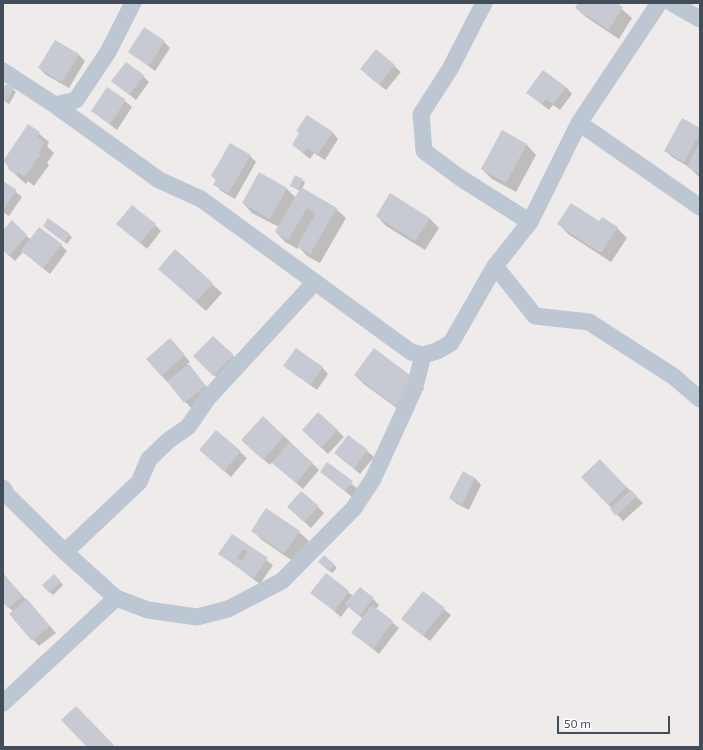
<!DOCTYPE html>
<html>
<head>
<meta charset="utf-8">
<style>
  body { margin:0 }
  #map { position:relative; width:703px; height:750px; overflow:hidden; background:#efebeb; font-family:"Exo 2",sans-serif }
  canvas { display:block }
  .frame { position:absolute; inset:0; border:4px solid #434d5a; pointer-events:none }
  .scale { position:absolute; left:557px; top:716px; width:113px; height:18px; box-sizing:border-box; border:2px solid #434d5a; border-top:0; padding-left:5px; font-size:12px; line-height:14px; white-space:nowrap; color:#434d5a; -webkit-text-stroke:3px #fff; paint-order:stroke }
</style>
</head>
<body>
<div id="map">
<canvas width="703" height="750"></canvas>
<div class="frame"></div>
<div class="scale">50 m</div>
</div>
<script>
const ctx = document.querySelector('canvas').getContext('2d');
ctx.lineJoin = 'round';
function paint(path, color) {
  ctx.fillStyle = color;
  ctx.fill(path, 'evenodd');
}
function poly(rows) {
  const path = new Path2D();
  for (const r of rows) {
    path.moveTo(r[0], r[1]);
    for (let i = 2; i < r.length; i += 2) path.lineTo(r[i], r[i + 1]);
  }
  return path;
}
function trace(path, color, width, dash) {
  ctx.strokeStyle = color;
  ctx.lineWidth = width;
  ctx.lineCap = dash ? 'butt' : 'round';
  ctx.setLineDash(dash || []);
  ctx.stroke(path);
}
paint(poly([
  [579,3,615,3,632,18,619,39,586,17,576,8],
  [164,42,170,48,155,71,129,52],
  [376,50,401,72,386,90,367,75],
  [78,54,85,61,69,88,46,75,39,68],
  [143,76,149,82,136,100,113,81],
  [566,87,572,94,560,110,553,105,549,110,527,93],
  [13,89,16,92,9,104,3,100,3,91],
  [125,101,132,107,117,130,92,111],
  [28,125,49,142,47,146,54,153,47,163,49,165,34,186,28,181,26,184,19,178,4,162],
  [700,129,700,178,689,167,672,157,666,151],
  [332,132,338,139,325,160,314,153,310,159,293,145],
  [502,132,527,145,536,155,516,192,492,179,482,169],
  [250,156,256,162,235,199,221,191,215,184,217,181,212,176],
  [259,174,287,189,296,198,300,191,291,186,302,180,305,182,302,189,336,209,346,218,320,263,307,256,299,247,298,249,285,242,276,232,279,227,252,213,243,203],
  [3,182,22,197,9,216,3,212],
  [377,216,429,218,439,228,425,250,386,226],
  [603,218,617,228,627,238,611,262,568,234,559,224,600,223],
  [12,222,31,240,61,245,67,251,50,274,23,252,15,261,3,250,3,232],
  [155,225,161,231,147,249,124,230],
  [47,229,69,235,72,237,67,244],
  [175,251,222,293,206,311,159,269],
  [213,337,239,362,220,381,195,356],
  [176,346,190,362,187,364,211,392,191,408,161,375],
  [284,366,322,367,328,374,317,390],
  [355,375,414,379,424,389,405,414,365,385],
  [337,430,344,437,328,454,309,436],
  [216,432,247,458,231,477,207,456],
  [284,436,319,470,303,489,272,462,270,465,249,447],
  [367,451,374,457,360,474,335,453],
  [600,461,643,503,623,521,583,477],
  [327,464,358,489,352,497,321,472],
  [475,478,481,485,469,510,457,504,450,498],
  [288,507,318,507,324,513,311,528],
  [253,531,299,532,309,541,294,562,262,540],
  [233,535,273,565,260,584,220,554],
  [322,565,334,565,337,568,332,573],
  [4,575,56,633,39,646,10,614,13,612,3,600],
  [54,575,63,585,53,595,43,585],
  [348,592,353,596,373,599,379,605,376,609,399,628,379,654,353,633,363,619,349,606,341,617,312,593],
  [423,592,451,615,430,641,409,625]
]), '#0003');
paint(poly([
  [578,3,617,3,623,7,609,30,575,8],
  [144,27,165,41,149,66,128,52],
  [55,40,79,54,62,82,38,68],
  [376,49,395,65,379,85,360,69],
  [126,62,144,75,129,95,111,81],
  [543,70,566,87,553,104,546,99,542,104,526,93],
  [6,84,14,88,6,102,3,100,3,89],
  [107,87,126,100,110,124,91,111],
  [307,115,333,132,318,154,307,148,304,153,292,145,299,133,296,131],
  [682,118,700,128,700,133,684,162,664,151],
  [28,124,40,132,37,137,45,142,38,153,40,155,24,177,18,172,16,175,8,169,10,167,3,161],
  [502,130,527,144,506,183,481,169],
  [700,141,700,174,687,167],
  [230,143,251,155,228,193,213,185,216,179,211,176],
  [259,172,287,188,270,219,242,203],
  [295,175,303,179,298,189,290,186],
  [3,181,17,190,3,210],
  [301,187,337,208,310,254,297,246,316,213,307,208,288,240,275,232],
  [390,193,430,218,415,241,376,216],
  [571,203,599,221,602,217,618,227,601,253,557,224],
  [132,205,156,224,140,243,116,224],
  [48,218,70,234,64,242,43,226],
  [12,220,27,235,9,256,3,250,3,230],
  [39,227,62,244,43,268,21,251],
  [175,249,213,283,196,302,158,269],
  [213,336,234,355,213,376,193,356],
  [170,338,185,355,161,376,146,359],
  [296,348,323,367,310,385,283,366],
  [374,348,415,379,395,406,354,375],
  [189,364,206,386,184,403,167,381],
  [318,412,338,430,321,448,302,430],
  [263,416,284,436,263,460,241,440],
  [216,430,241,451,224,471,199,450],
  [348,435,368,450,354,469,334,453],
  [289,442,313,463,296,483,272,463],
  [600,459,626,487,608,505,581,477],
  [327,462,353,481,345,491,320,472],
  [463,471,475,478,462,505,449,498],
  [631,490,637,496,616,516,610,509],
  [301,491,319,506,304,522,287,507],
  [266,508,300,531,284,553,251,531],
  [232,534,268,558,254,578,218,554],
  [243,549,248,552,242,561,237,558],
  [324,555,335,565,329,571,318,562],
  [326,573,349,591,334,611,310,593],
  [4,574,22,597,8,608,3,602],
  [54,574,61,582,49,593,42,585],
  [360,587,374,598,359,616,345,604],
  [423,591,445,608,423,636,401,619],
  [27,599,50,626,32,641,9,614],
  [372,605,393,621,373,649,351,633],
  [76,706,114,745,112,747,87,747,61,720]
]), '#c7cad2');
trace(poly([
  [484,3,450,69,421,114,424,151,459,177,530,222],
  [672,3,700,19],
  [3,71,55,105,159,180,201,199,411,352,423,355,437,351,451,343,495,266,530,222,579,123,659,3],
  [55,105,76,100,108,52,133,3],
  [579,123,700,207],
  [495,266,535,316,589,322,673,376,700,399],
  [3,488,7,495,65,552,116,598,148,610,197,617,228,609,282,581,354,508,373,479,401,418,415,387,423,355],
  [65,552,139,482,149,459,169,440,188,427,208,398,315,282],
  [3,703,116,598]
]), '#bdc7d3', 17);
</script>
</body>
</html>
